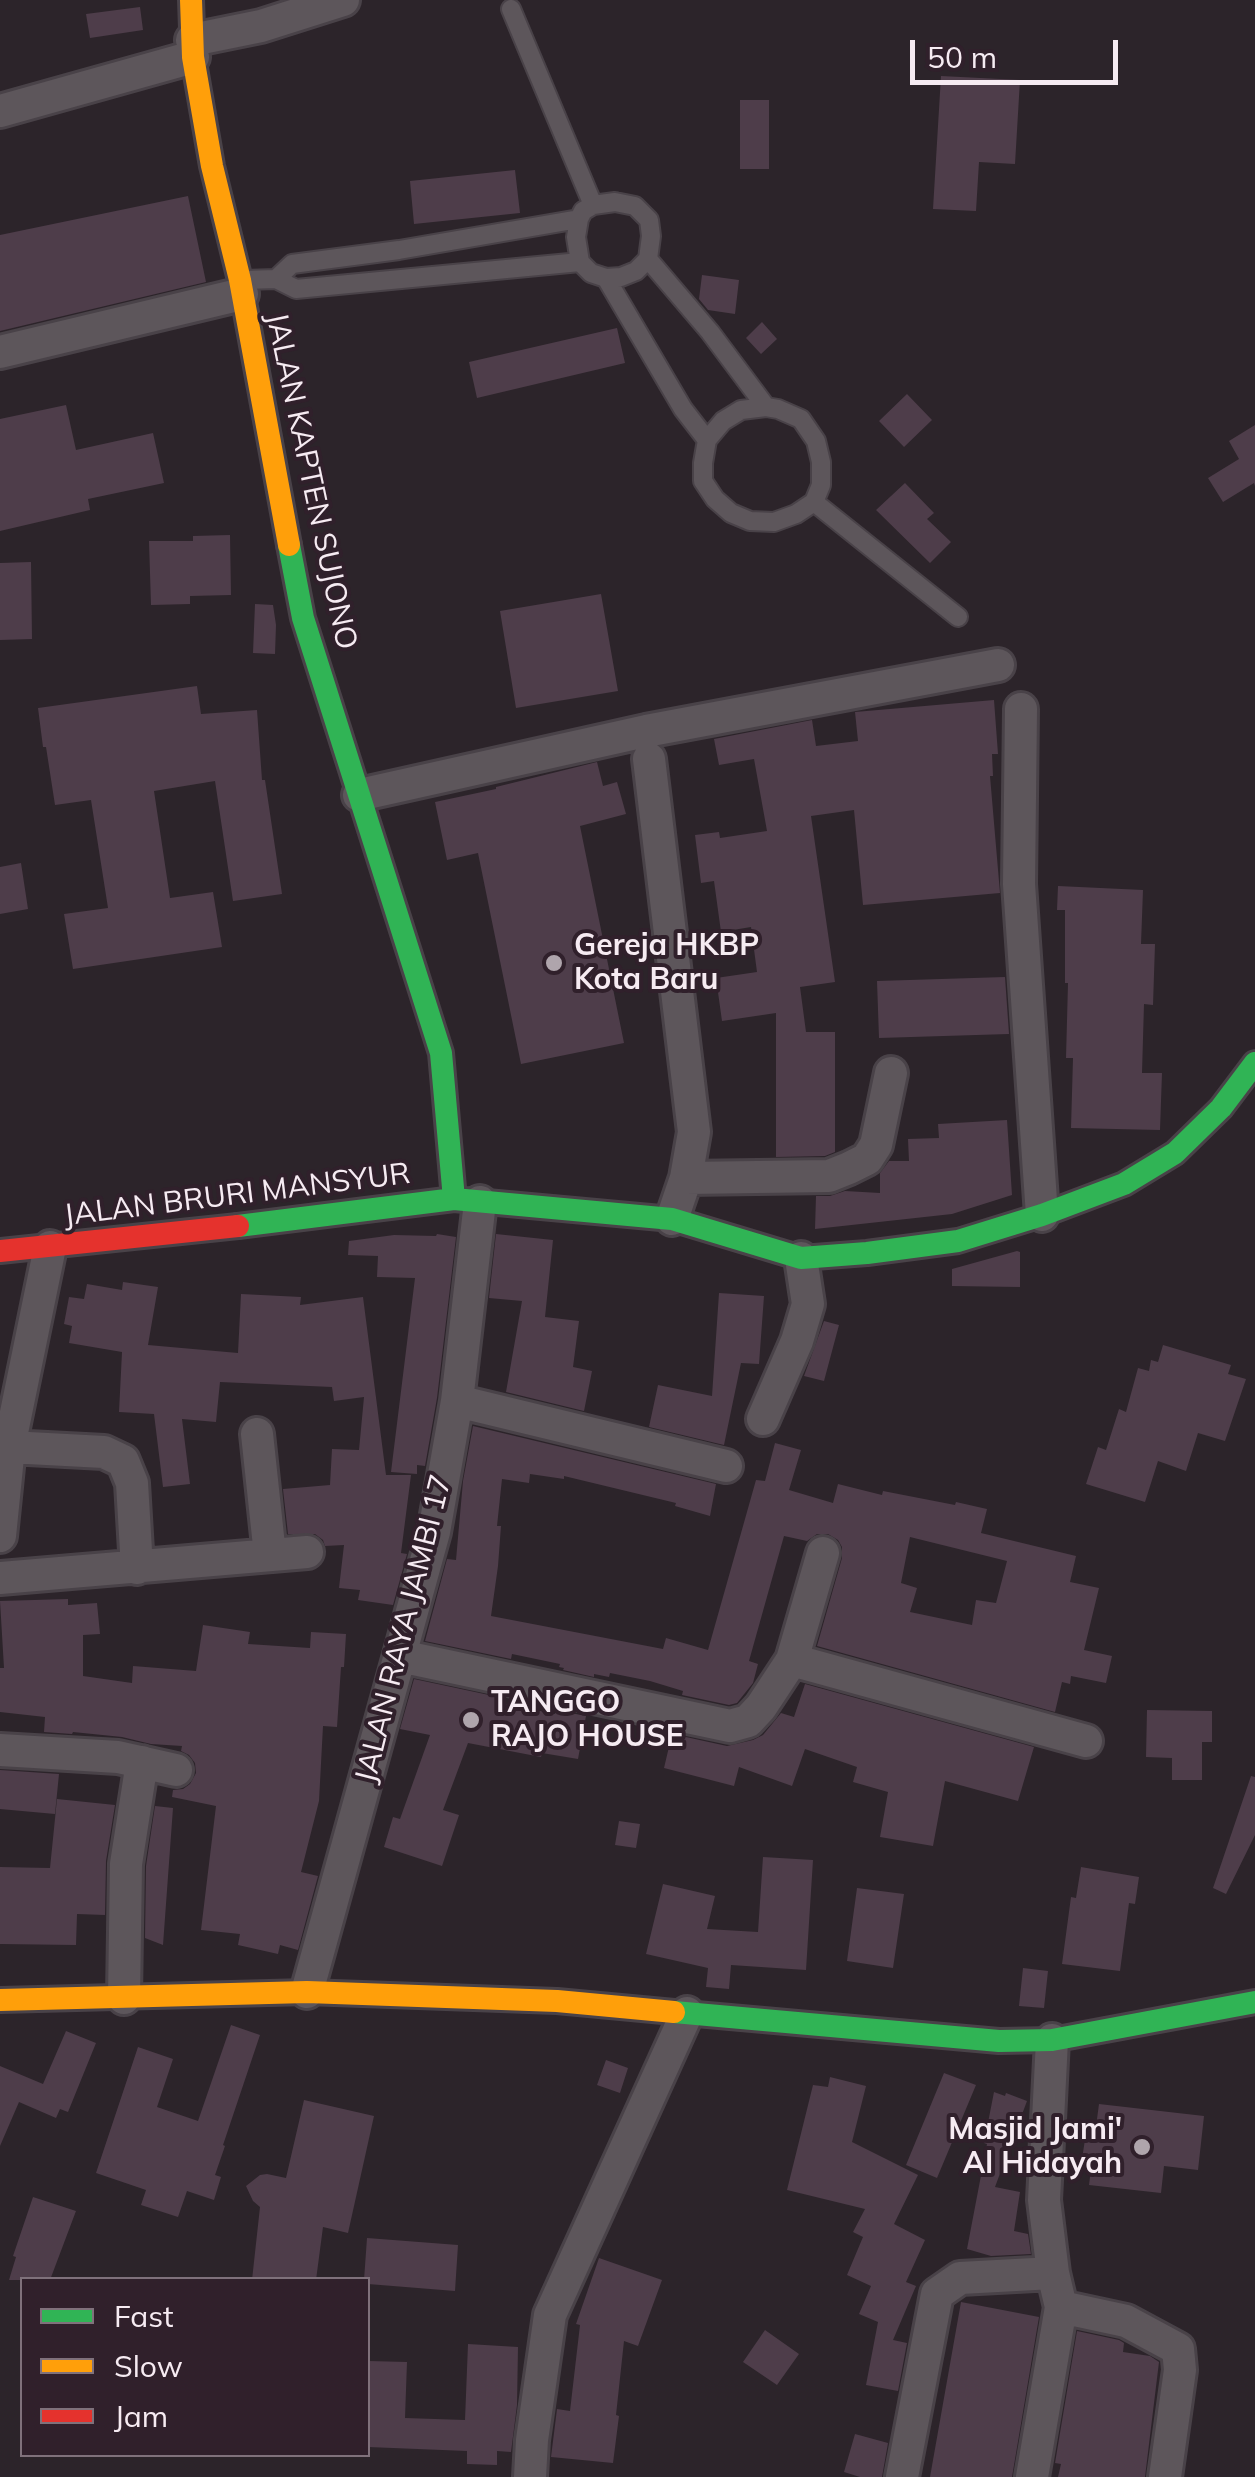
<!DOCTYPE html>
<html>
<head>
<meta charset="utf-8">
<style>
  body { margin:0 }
  #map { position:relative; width:1255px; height:2477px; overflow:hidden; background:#2c242a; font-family:Mulish,sans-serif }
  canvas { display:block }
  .legend { position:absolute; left:20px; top:2277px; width:350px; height:180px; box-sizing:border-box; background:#30202b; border:2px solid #7f717b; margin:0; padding:12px 18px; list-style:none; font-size:30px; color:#f6ebf2 }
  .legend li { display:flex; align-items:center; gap:20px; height:50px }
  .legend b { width:50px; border:2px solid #7f717b }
  .scale { position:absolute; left:910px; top:40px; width:208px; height:45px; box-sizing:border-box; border:5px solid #f6ebf2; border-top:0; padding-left:12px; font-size:30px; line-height:35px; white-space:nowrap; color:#f6ebf2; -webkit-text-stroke:8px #30202b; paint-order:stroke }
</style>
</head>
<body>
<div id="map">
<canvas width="1255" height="2477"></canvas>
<ul class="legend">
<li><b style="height:12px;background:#30b455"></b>Fast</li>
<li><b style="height:12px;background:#ff9f0a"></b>Slow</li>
<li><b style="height:12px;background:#e5322d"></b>Jam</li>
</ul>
<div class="scale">50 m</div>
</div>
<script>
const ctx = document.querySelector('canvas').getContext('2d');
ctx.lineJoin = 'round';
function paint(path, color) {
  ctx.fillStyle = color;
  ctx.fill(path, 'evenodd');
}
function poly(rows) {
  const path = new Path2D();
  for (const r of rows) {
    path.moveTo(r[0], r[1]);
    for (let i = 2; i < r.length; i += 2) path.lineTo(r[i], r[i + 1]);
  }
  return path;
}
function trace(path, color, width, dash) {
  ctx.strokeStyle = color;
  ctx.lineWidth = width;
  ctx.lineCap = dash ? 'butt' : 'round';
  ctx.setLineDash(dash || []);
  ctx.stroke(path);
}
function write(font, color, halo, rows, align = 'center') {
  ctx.font = font + ' Mulish,sans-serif';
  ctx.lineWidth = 8;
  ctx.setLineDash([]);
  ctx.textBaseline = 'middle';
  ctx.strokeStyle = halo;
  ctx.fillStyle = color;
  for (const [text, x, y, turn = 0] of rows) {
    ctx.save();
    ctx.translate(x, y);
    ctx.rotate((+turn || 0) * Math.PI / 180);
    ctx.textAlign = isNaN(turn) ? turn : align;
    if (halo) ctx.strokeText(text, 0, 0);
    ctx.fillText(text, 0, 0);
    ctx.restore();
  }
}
paint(poly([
  [140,7,143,30,90,38,86,14],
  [941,76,1020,80,1015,164,979,162,976,211,933,209],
  [740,100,769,100,769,169,740,169],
  [515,170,520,213,414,224,410,181],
  [188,196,206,282,0,331,0,235],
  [702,275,739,280,735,314,708,310,699,299],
  [762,322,777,339,761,354,746,338],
  [617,328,625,363,477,398,469,362],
  [907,394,932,420,904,447,879,421],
  [66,405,76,450,153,433,164,483,88,499,90,510,0,531,0,419],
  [1255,425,1255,486,1254,483,1223,502,1208,478,1239,459,1229,441],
  [905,483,934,513,927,519,951,542,930,563,876,510],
  [230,535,231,595,190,596,190,604,151,605,149,541,193,541,193,536],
  [31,562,32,639,0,640,0,563],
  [601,594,618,691,516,708,500,611],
  [255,604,273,605,276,625,275,654,253,653],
  [197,686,201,714,257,710,262,780,265,780,282,894,233,901,215,781,154,791,170,898,213,892,222,947,73,969,64,914,108,908,91,800,55,805,46,747,43,747,38,708],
  [994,700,998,754,992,754,993,776,990,776,1000,893,863,905,854,810,811,816,835,982,800,987,806,1032,835,1032,835,1152,825,1156,776,1157,776,1013,722,1021,716,978,757,972,751,927,721,932,714,881,701,883,695,835,719,832,720,838,767,831,754,759,719,765,714,739,812,720,816,746,858,741,855,712],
  [597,762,603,786,617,782,626,814,580,826,624,1043,521,1064,478,853,447,860,435,802,496,789,496,787],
  [21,863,28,909,0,914,0,867],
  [1058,886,1143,890,1141,944,1155,944,1153,1005,1144,1004,1142,1073,1162,1073,1160,1130,1071,1128,1073,1058,1066,1058,1068,983,1065,983,1065,910,1057,910],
  [1005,977,1009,1034,879,1038,877,981],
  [1007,1120,1012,1195,952,1214,815,1229,816,1196,830,1196,845,1191,880,1193,880,1173,889,1161,909,1161,908,1139,939,1138,938,1124],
  [437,1234,456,1237,437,1398,425,1466,417,1465,417,1474,391,1472,415,1278,377,1277,378,1256,348,1255,349,1241,394,1235,436,1236],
  [496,1234,553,1240,545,1317,579,1321,573,1367,592,1371,584,1411,506,1392,522,1301,489,1298],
  [1017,1251,1020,1252,1020,1287,952,1286,952,1269],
  [123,1282,158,1287,148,1345,238,1353,241,1294,301,1297,300,1305,363,1297,386,1475,411,1475,401,1553,407,1554,393,1605,358,1600,360,1590,339,1588,344,1545,325,1546,323,1540,315,1534,288,1534,283,1489,330,1485,332,1449,359,1450,364,1397,334,1401,332,1387,220,1382,216,1422,182,1419,190,1484,163,1487,154,1414,119,1412,122,1352,69,1343,72,1326,64,1324,69,1297,84,1299,87,1284,122,1290],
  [719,1293,764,1296,759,1364,741,1363,724,1445,649,1427,658,1385,712,1396],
  [824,1321,839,1325,824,1381,804,1376],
  [1163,1345,1231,1365,1228,1374,1246,1379,1225,1441,1198,1433,1186,1471,1158,1461,1145,1502,1086,1484,1098,1447,1106,1450,1119,1409,1126,1412,1138,1368,1149,1371,1151,1360,1158,1362],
  [473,1426,716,1484,710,1516,675,1506,676,1503,564,1476,564,1479,530,1474,529,1483,502,1479,497,1526,501,1526,498,1566,491,1616,663,1649,666,1638,708,1650,756,1480,765,1481,775,1443,801,1450,789,1490,833,1503,838,1484,882,1495,883,1491,955,1505,956,1502,987,1509,981,1533,1076,1556,1070,1582,1099,1588,1084,1650,1112,1656,1106,1683,1071,1676,1070,1684,1062,1682,1055,1712,817,1646,842,1558,842,1547,838,1540,828,1534,817,1534,807,1541,784,1536,749,1661,758,1664,753,1683,737,1703,729,1705,682,1695,683,1691,650,1681,610,1673,609,1677,594,1674,594,1677,563,1670,564,1668,559,1667,560,1664,512,1654,511,1659,425,1641,447,1559,456,1560,463,1481],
  [910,1537,1007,1561,996,1603,976,1600,972,1625,910,1612,917,1588,901,1583],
  [68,1599,68,1605,97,1603,100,1634,83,1635,83,1676,132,1683,133,1666,196,1671,203,1625,250,1632,248,1644,310,1648,311,1632,346,1634,344,1667,341,1667,337,1727,323,1726,319,1801,301,1872,318,1876,298,1950,280,1945,278,1954,238,1945,240,1934,201,1930,216,1806,172,1797,173,1790,183,1789,190,1784,196,1773,195,1763,189,1755,181,1751,182,1746,151,1744,122,1737,73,1732,72,1734,44,1732,45,1717,0,1712,0,1668,4,1668,0,1601],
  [414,1679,503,1698,502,1703,555,1714,556,1710,586,1716,578,1759,542,1753,541,1757,468,1743,443,1810,459,1815,442,1866,384,1847,393,1817,400,1819,430,1735,400,1729],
  [805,1684,1034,1747,1018,1801,945,1781,933,1846,880,1837,888,1792,853,1782,857,1767,805,1749,792,1786,739,1767,734,1786,664,1768,672,1734,727,1746,753,1740,763,1735,781,1713,794,1717],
  [1147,1710,1212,1711,1212,1742,1202,1742,1202,1780,1172,1780,1172,1758,1146,1757],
  [0,1770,59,1774,55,1814,0,1809],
  [1251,1776,1255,1777,1255,1835,1226,1894,1213,1888],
  [57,1799,115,1805,106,1861,105,1915,77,1914,76,1945,0,1944,0,1867,50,1868],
  [155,1806,173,1808,163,1945,145,1938,146,1866],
  [619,1821,640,1824,636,1848,615,1845],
  [763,1857,813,1860,806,1970,731,1965,729,1989,706,1987,708,1968,646,1954,663,1884,715,1896,707,1929,758,1932],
  [1081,1867,1139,1877,1135,1904,1129,1903,1120,1971,1062,1964,1071,1897,1076,1898],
  [857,1888,904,1894,893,1968,847,1961],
  [1023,1968,1048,1971,1044,2008,1019,2006],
  [231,2025,260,2035,223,2145,225,2146,215,2175,221,2177,214,2200,187,2191,178,2217,141,2205,146,2190,96,2173,138,2047,173,2059,157,2107,198,2121],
  [66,2031,96,2043,68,2112,60,2109,56,2118,19,2102,0,2146,0,2066,43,2084],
  [606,2060,628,2068,620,2093,597,2085],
  [944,2073,976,2085,937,2178,906,2165],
  [830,2077,866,2086,852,2142,918,2175,894,2224,925,2240,906,2282,916,2286,893,2340,907,2343,898,2391,866,2385,878,2322,859,2314,871,2286,847,2275,863,2237,853,2232,865,2209,787,2190,813,2085,828,2087],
  [994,2092,1005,2096,1006,2093,1027,2101,995,2187,1020,2192,1014,2231,1028,2234,1031,2254,991,2256,967,2249,987,2144,984,2143],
  [304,2100,374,2116,348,2233,323,2227,316,2280,252,2280,260,2207,253,2201,246,2186,260,2175,267,2174,286,2178],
  [1099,2104,1204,2116,1198,2170,1164,2166,1161,2193,1089,2185,1092,2161,1082,2159,1086,2133,1095,2134],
  [33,2197,76,2211,50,2280,9,2280,16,2257,13,2256],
  [367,2238,458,2245,455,2291,368,2284,368,2280,364,2280],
  [599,2258,662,2280,638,2346,624,2341,616,2415,619,2416,613,2463,551,2457,557,2409,570,2411,580,2325,576,2324],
  [961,2302,1039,2317,1012,2477,930,2477],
  [765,2330,799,2354,777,2385,743,2362],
  [1077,2331,1119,2340,1124,2343,1123,2352,1150,2356,1159,2362,1145,2477,1058,2477,1061,2464,1055,2463],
  [468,2344,518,2347,517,2405,511,2452,497,2451,497,2465,467,2464,467,2451,368,2447,368,2361,407,2362,405,2418,465,2420],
  [855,2434,888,2443,882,2477,860,2477,844,2472]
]), '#4e3d4a');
const lane = poly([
  [511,9,593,205],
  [615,202,635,206,649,220,651,236,648,259,636,271,621,277,606,278,591,273,580,262,576,237,579,219,583,211,593,205,615,202],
  [648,259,710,332,766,407],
  [606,278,683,409,707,440,703,463,703,481,715,499,731,513,750,521,774,522,796,514,814,502,821,485,821,462,816,441,801,419,778,409,766,407,741,410,723,421,707,440],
  [276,279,292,264,399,250,579,219],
  [244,280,276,279,296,289,580,262],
  [814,502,958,617]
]);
const street = poly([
  [192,40,261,26,343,0],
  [0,111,193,57],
  [0,352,242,294],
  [1021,709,1019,884,1042,1215],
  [649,759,694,1132,686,1178,672,1219],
  [359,795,646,731,998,665],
  [686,1178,829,1176,849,1168,867,1159,876,1145,891,1073],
  [457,1401,726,1466],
  [763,1419,797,1341,808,1304,801,1258],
  [257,1434,270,1555],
  [9,1447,104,1452,123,1461,132,1483,137,1568],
  [0,1536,9,1447,50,1247],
  [0,1578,307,1552],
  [400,1656,730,1726,748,1721,761,1707,792,1660,823,1553],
  [792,1660,1086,1741],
  [0,1750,118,1757,176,1770],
  [307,1992,434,1532,457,1401,480,1202],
  [124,1998,126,1864,142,1762],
  [1061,2307,1126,2321,1178,2349,1180,2370,1165,2477],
  [530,2477,532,2440,550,2315,687,2013],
  [902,2477,937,2294,960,2278,1053,2273],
  [1032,2477,1061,2307,1053,2273,1044,2200,1052,2040]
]);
const fast = poly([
  [289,545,303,618,441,1053,454,1199],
  [238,1226,454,1199,672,1219,801,1258,867,1253,958,1241,1042,1215,1124,1184,1175,1153,1221,1108,1255,1063],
  [674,2012,999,2041,1052,2040,1255,2002]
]);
const slow = poly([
  [191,0,193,57,212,166,240,280,289,545],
  [0,2000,307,1992,557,2001,674,2012]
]);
const jam = poly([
  [0,1251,238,1226]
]);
trace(lane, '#494248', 22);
trace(street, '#494248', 38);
trace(fast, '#494248', 28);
trace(slow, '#494248', 28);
trace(jam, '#494248', 28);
trace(lane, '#5d565b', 18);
trace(street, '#5d565b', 32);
trace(fast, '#30b455', 22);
trace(slow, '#ff9f0a', 22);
trace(jam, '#e5322d', 22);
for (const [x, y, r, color] of [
  [554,963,10,"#afa5ac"],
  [471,1720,10,"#afa5ac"],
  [1142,2147,10,"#afa5ac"]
]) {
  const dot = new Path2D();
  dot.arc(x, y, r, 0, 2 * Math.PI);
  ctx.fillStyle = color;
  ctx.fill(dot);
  trace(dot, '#30202b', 4);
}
write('30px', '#f6ebf2', '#30202b', [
  ["JALAN KAPTEN SUJONO",311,481,78],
  ["JALAN BRURI MANSYUR",237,1195,-7],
  ["JALAN RAYA JAMBI 17",404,1629,-76]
]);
write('bold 30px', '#f6ebf2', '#30202b', [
  ["Gereja HKBP",574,946],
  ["Kota Baru",574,980],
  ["TANGGO",491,1703],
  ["RAJO HOUSE",491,1737],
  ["Masjid Jami'",1122,2130,"right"],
  ["Al Hidayah",1122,2164,"right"]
], 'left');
</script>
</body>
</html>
